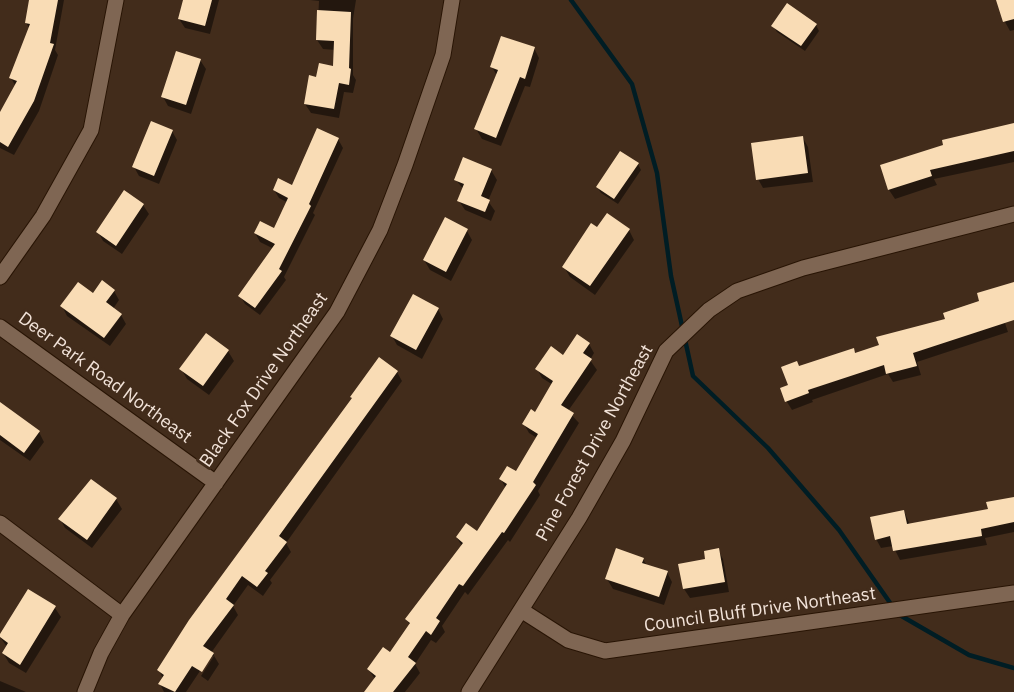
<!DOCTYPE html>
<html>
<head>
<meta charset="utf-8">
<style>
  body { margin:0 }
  canvas { display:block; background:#422c1b }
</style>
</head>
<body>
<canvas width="1014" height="692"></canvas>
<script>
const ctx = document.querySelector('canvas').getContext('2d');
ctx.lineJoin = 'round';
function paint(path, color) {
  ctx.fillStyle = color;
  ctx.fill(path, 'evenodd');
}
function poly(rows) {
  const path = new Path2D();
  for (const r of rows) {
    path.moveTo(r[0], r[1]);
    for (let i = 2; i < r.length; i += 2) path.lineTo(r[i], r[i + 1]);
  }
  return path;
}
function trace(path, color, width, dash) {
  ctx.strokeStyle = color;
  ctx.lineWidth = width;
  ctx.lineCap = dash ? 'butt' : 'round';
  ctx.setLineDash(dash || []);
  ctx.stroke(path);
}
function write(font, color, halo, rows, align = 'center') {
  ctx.font = font + ' "IBM Plex Sans",sans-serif';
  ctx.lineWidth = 6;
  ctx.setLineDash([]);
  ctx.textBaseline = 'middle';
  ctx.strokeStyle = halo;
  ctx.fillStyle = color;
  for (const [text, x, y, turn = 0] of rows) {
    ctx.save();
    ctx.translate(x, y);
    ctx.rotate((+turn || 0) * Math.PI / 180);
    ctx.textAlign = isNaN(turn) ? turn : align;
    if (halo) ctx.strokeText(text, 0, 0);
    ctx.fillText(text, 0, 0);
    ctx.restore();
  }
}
paint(poly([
  [30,0,64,0,55,50,58,55,39,111,14,155,0,148,0,115,16,87,11,78,30,29,26,23],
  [184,0,219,0,210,34,185,28,179,19],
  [310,0,356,0,353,19,353,75,356,80,353,93,344,92,339,118,311,113,305,104,317,79,335,67,335,50,323,49,317,40,319,1],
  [998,0,1014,0,1014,30,1010,31,1005,22],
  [816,25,819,31,805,51,777,32,773,26],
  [534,48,539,58,530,87,525,86,501,146,482,139,476,129,497,76,492,67],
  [200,60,206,69,191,114,168,106,163,97],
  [1014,124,1014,162,934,179,937,185,895,199,889,190,881,166],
  [172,131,177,140,159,184,139,176,134,167],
  [803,138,808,147,813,182,763,188,758,179],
  [338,139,343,148,313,213,315,215,284,277,286,280,260,315,245,304,240,296,274,249,260,242,255,233,274,230,288,203,279,198,274,190,292,187],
  [638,164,641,170,618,204,601,193,597,187],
  [491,170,497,180,488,201,495,211,491,221,465,210,459,201,464,190,456,180],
  [143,205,149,214,122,254,103,241,98,232],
  [598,229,629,230,634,240,595,295,570,277,564,267],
  [467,231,472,240,451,281,430,270,424,260],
  [1014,283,1014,320,1005,323,1008,332,917,362,921,375,893,382,888,374,812,400,813,402,792,410,787,402,782,389,790,386,799,368,856,354,946,320],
  [114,291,119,300,113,309,121,315,126,324,110,346,67,316,62,306],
  [438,309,443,319,422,359,397,345,392,336],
  [206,335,228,351,234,361,209,395,187,379,181,369],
  [589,344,594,353,590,360,597,370,568,411,579,423,538,491,540,495,510,542,508,540,468,595,465,592,442,626,445,632,436,643,431,640,415,664,420,673,405,692,366,692,375,679,368,669,390,654,410,625,406,619,462,546,457,538,477,533,506,489,501,479,516,473,537,438,529,433,524,424,536,414,553,385,542,378,537,369],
  [397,372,402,381,286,543,291,552,270,580,272,583,263,596,248,585,233,606,238,615,211,653,213,654,219,664,208,681,201,676,214,656,210,656,186,692,164,692,160,684,163,679,159,670],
  [0,404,39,432,44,442,30,461,0,440],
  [91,481,116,499,122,509,92,548,65,528,60,519],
  [1014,498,1014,532,985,538,987,545,900,560,893,546,881,548,876,539,904,511,910,525,990,511],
  [718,550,723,559,729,592,690,598,684,589],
  [643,559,647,566,667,572,672,582,664,605,613,589,607,579],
  [29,591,55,608,61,617,26,673,9,663,3,653,7,647,0,637],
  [0,681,26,692,0,692]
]), '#0007');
trace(poly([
  [571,0,632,84,657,173,671,276,693,376,768,448,839,530,893,607],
  [898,614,969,655,1014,668]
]), '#001d24', 4.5);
paint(poly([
  [29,0,58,0,50,43,54,44,34,101,8,147,0,142,0,112,17,81,9,78,30,24,25,23],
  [183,0,212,0,205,26,178,19],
  [996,0,1014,0,1014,19,1003,22],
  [787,3,817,24,801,46,771,26],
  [317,10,351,12,349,68,351,69,349,85,339,83,334,109,304,104,309,75,316,77,319,63,333,66,334,41,316,40],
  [501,36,535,47,525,79,520,77,496,138,474,129,498,70,490,67],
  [176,51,201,59,186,105,161,97],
  [151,121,173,130,154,176,132,167],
  [1014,123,1014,151,930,170,932,176,888,190,880,165,943,145,942,140],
  [317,128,339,138,309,204,311,206,279,269,282,271,255,308,238,296,275,244,254,233,260,221,274,228,288,198,273,190,278,178,292,185],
  [803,136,808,173,756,180,751,143],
  [620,151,639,163,614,199,596,187],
  [463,157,492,169,481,196,490,200,485,212,457,201,464,184,454,180],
  [124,190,144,204,116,246,96,232],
  [607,213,630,229,590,286,562,267,591,223,597,227],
  [445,217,468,229,446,272,423,260],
  [102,280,115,290,106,302,122,314,104,338,60,306,78,282,93,293],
  [1014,282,1014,320,913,353,917,366,886,374,884,365,808,390,809,393,785,402,780,388,788,385,781,367,797,361,799,366,854,348,855,353,879,345,876,337,945,319,943,313,979,301,977,293],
  [413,294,439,308,416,350,390,336],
  [206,333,229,350,203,386,179,369],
  [577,334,590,343,583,353,592,359,561,405,574,413,533,482,536,485,504,533,502,532,463,586,459,584,436,618,440,621,431,635,426,631,408,657,416,663,393,692,364,692,376,676,367,669,383,647,390,652,410,623,405,619,463,543,456,537,466,523,477,531,507,484,499,479,507,466,516,471,538,434,522,424,531,409,535,412,553,381,535,369,551,346,563,355],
  [379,357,398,371,279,536,287,542,265,571,268,573,257,587,242,576,226,599,234,605,203,646,214,653,202,672,192,666,175,692,158,684,164,675,157,670,189,620,352,398,350,397],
  [0,402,40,431,24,453,0,435],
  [91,479,117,498,87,540,58,519],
  [1014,497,1014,522,981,529,982,536,893,551,890,536,875,540,870,517,904,510,907,524,988,509,986,502],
  [616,548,644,558,642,563,668,571,659,597,605,579],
  [719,548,725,582,683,589,678,564,705,559,704,551],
  [28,589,56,606,20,665,2,653,8,643,0,637,0,634]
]), '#f9dcb5');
const minor = poly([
  [0,277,43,216,91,130,116,0],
  [0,327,216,483],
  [0,523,122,615],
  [521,610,568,640,605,651,1014,593],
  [85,692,101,653,122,615,337,312,380,230,405,165,443,55,452,0],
  [469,692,579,518,623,441,666,351,709,310,737,291,803,268,1014,214]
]);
trace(minor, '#281404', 17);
trace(minor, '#7f6653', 15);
write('18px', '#f2e3d9', '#422c1b', [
  ["Deer Park Road Northeast",105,378,36],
  ["Black Fox Drive Northeast",264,380,-55],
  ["Pine Forest Drive Northeast",595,443,-61],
  ["Council Bluff Drive Northeast",760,610,-8]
]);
</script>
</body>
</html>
